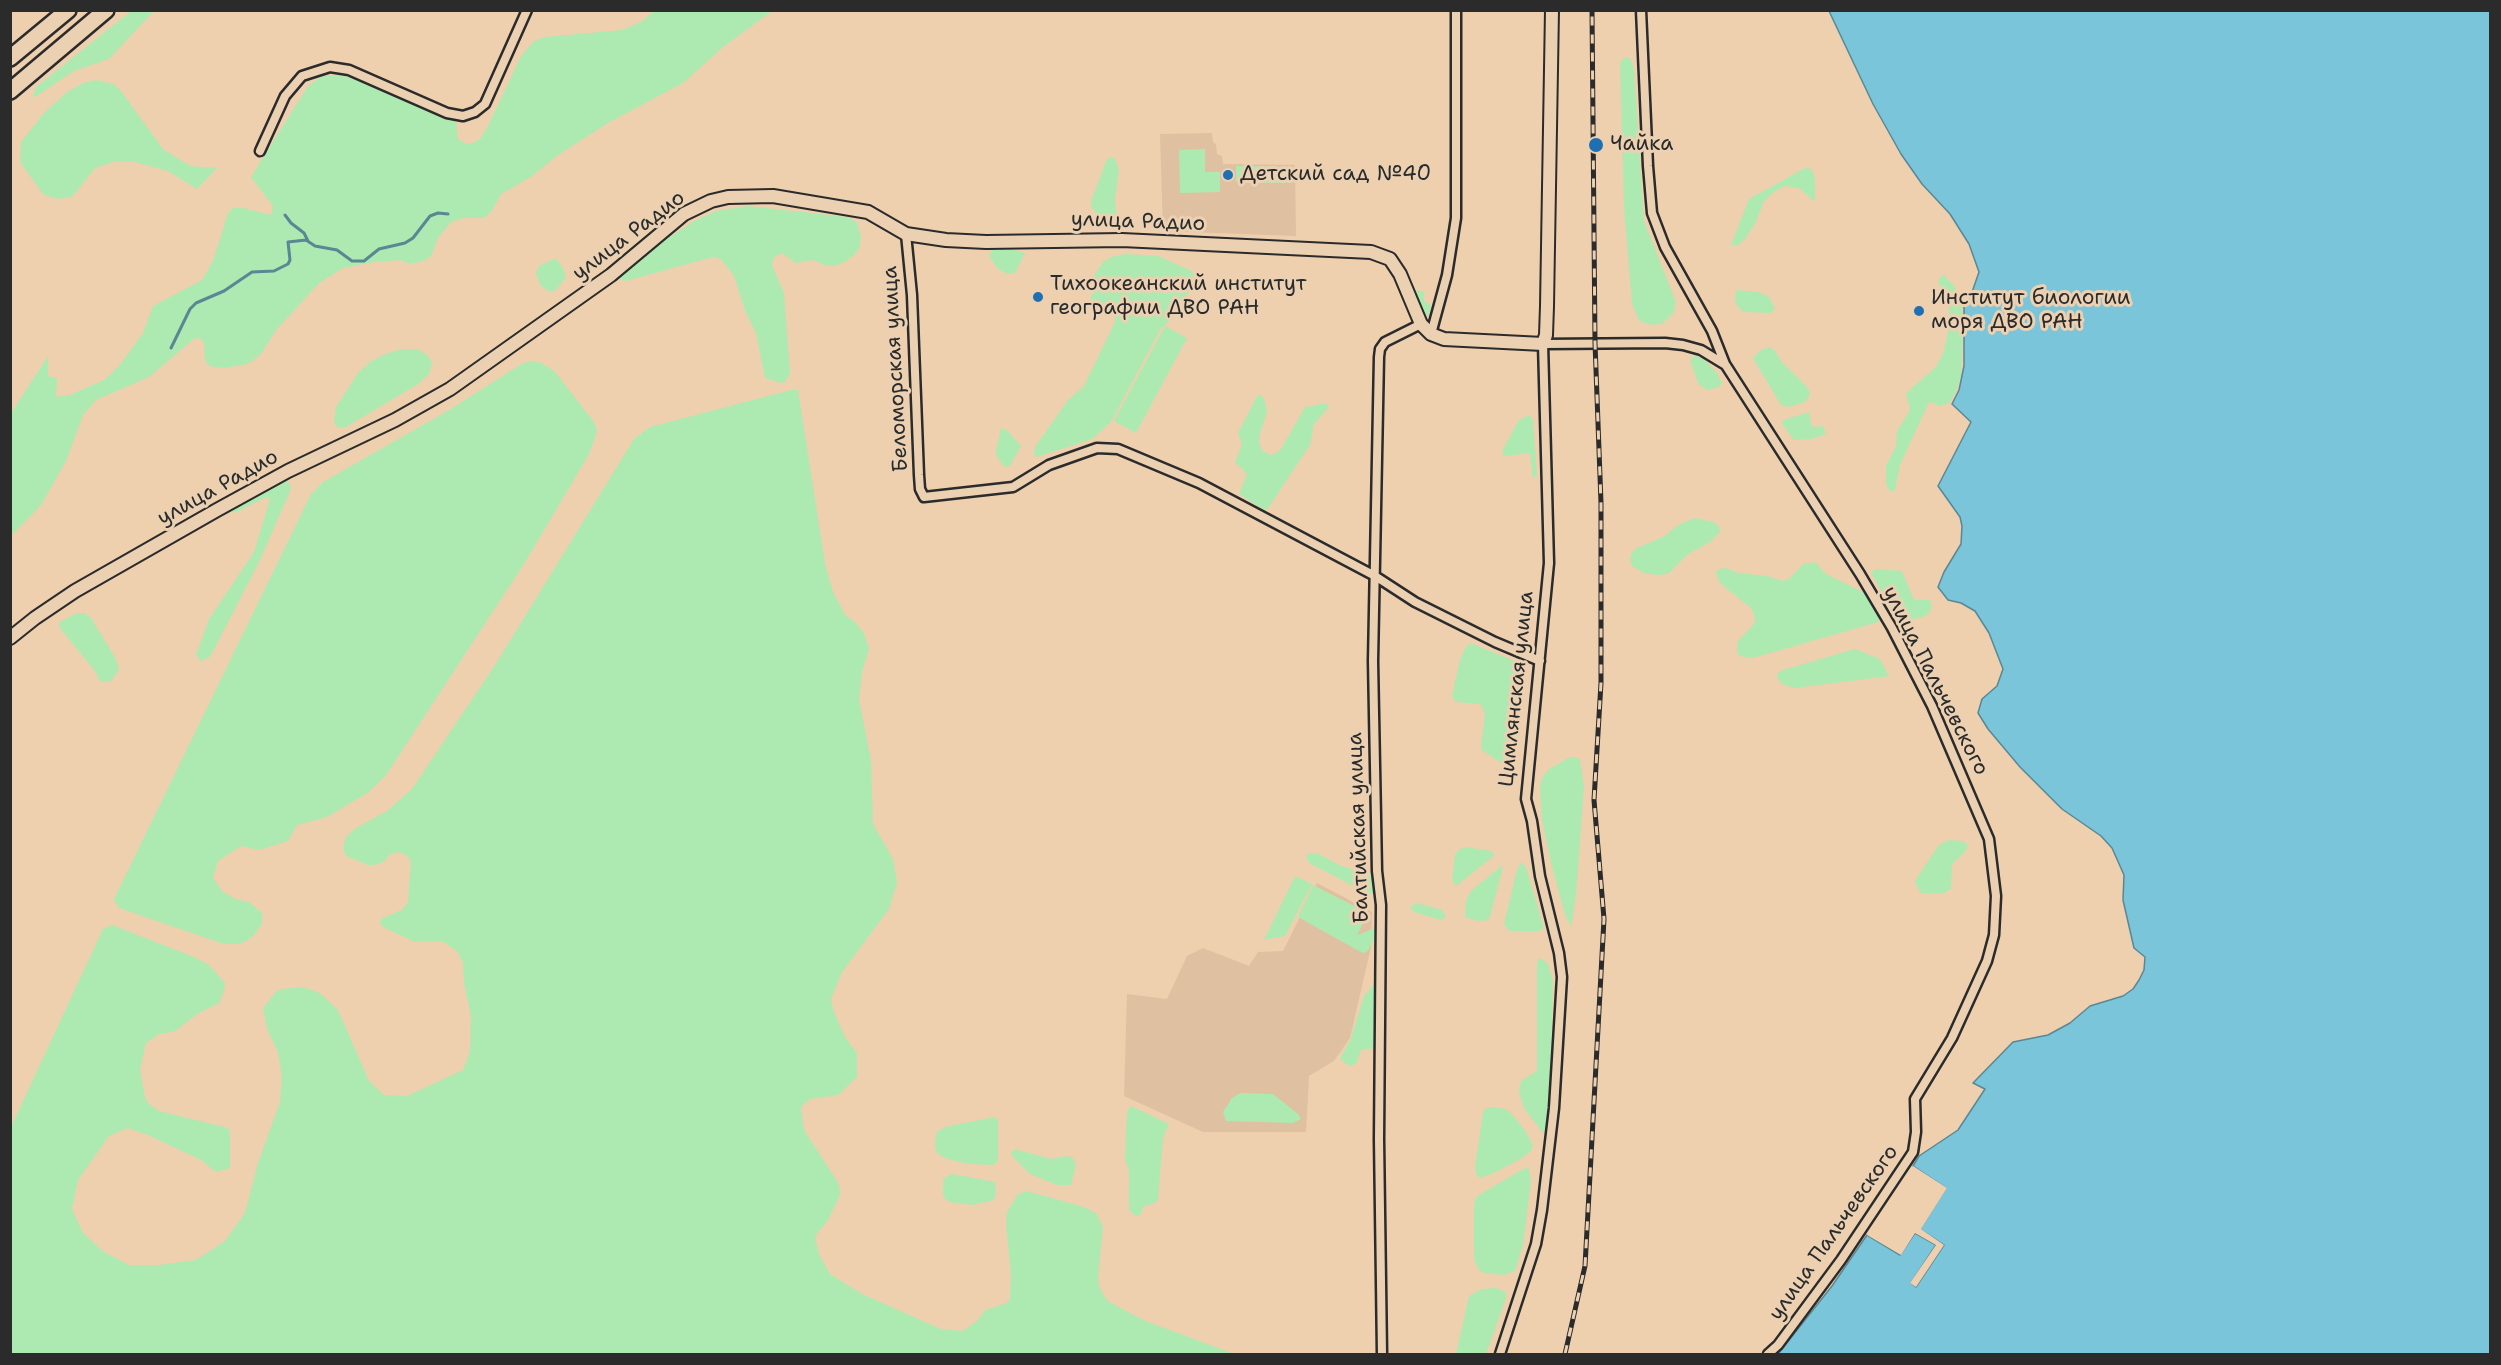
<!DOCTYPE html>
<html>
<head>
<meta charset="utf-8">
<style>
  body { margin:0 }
  #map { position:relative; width:2501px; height:1365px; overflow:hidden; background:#eecfae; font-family:"Shantell Sans",sans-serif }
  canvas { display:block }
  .frame { position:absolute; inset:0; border:12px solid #2b2b2b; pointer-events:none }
</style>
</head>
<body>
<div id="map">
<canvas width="2501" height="1365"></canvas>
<div class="frame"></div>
</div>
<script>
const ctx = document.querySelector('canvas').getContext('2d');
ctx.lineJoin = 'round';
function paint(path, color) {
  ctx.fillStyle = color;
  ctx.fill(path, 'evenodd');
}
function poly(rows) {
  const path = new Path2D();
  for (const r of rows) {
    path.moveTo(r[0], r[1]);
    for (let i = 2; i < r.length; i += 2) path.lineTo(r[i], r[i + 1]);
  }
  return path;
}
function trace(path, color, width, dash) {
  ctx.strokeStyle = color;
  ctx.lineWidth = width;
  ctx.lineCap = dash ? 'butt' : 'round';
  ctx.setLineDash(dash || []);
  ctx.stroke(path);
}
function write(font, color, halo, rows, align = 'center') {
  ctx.font = font + ' "Shantell Sans",sans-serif';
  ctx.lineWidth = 6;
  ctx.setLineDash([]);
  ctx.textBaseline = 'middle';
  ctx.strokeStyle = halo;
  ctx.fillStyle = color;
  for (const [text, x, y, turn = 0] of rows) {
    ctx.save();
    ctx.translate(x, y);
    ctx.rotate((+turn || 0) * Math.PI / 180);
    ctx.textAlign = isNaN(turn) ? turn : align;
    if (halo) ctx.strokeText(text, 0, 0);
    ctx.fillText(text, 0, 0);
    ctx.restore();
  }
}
paint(poly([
  [1212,133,1213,142,1216,144,1217,154,1222,156,1223,164,1295,165,1296,236,1163,231,1160,134],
  [1317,883,1372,912,1371,947,1350,1038,1334,1061,1309,1076,1306,1132,1203,1132,1124,1096,1127,994,1167,999,1187,956,1203,948,1249,966,1258,952,1283,951]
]), '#dfc0a1');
paint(poly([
  [131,11,154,11,109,59,74,71,35,97,33,96,36,87],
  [654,11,772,11,723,47,683,83,608,123,558,155,532,176,501,194,491,212,484,218,464,218,451,222,438,238,431,256,426,260,410,264,401,260,374,262,343,268,319,283,277,329,260,355,248,364,224,368,209,366,205,360,204,343,201,339,195,338,149,377,96,400,83,415,66,461,41,505,11,536,11,413,48,356,48,376,57,378,56,397,70,395,104,380,119,366,143,333,153,306,202,280,213,261,228,213,233,208,243,208,271,215,273,206,251,177,308,86,322,76,341,75,359,80,456,121,458,139,467,144,473,143,480,139,488,126,521,56,534,41,545,37,622,30,641,22],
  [1625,57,1631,59,1634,69,1644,221,1676,302,1674,312,1663,323,1652,325,1639,321,1632,303,1624,208,1620,63],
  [96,80,114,84,121,91,163,149,190,166,217,168,197,189,168,171,131,161,113,162,95,168,73,196,59,199,44,195,20,162,21,142,44,113,67,92,83,83],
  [1205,149,1205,172,1220,172,1220,192,1180,193,1179,150],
  [1111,157,1115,159,1119,170,1115,198,1116,213,1110,222,1103,224,1092,207,1091,201,1107,159],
  [1236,166,1289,167,1289,183,1236,182],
  [1805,168,1809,168,1813,172,1815,179,1815,202,1799,188,1785,186,1775,191,1764,201,1755,224,1744,240,1738,245,1731,245,1749,199],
  [748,206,847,217,857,222,861,237,859,249,854,255,845,262,834,266,827,266,813,260,796,263,782,253,774,257,772,265,784,293,790,374,785,382,781,383,765,378,756,333,746,313,734,276,721,259,713,257,626,281,616,277,618,271,694,221,716,211],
  [993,248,1011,249,1025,253,1015,273,1008,274,998,269,989,256],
  [1125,254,1158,256,1192,271,1196,279,1177,315,1161,328,1111,422,1092,439,1037,457,1034,455,1035,447,1068,400,1084,386,1115,322,1115,318,1108,312,1090,304,1095,274,1103,262,1111,257],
  [556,258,563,268,566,277,556,290,550,292,540,285,536,273,539,266],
  [1943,274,1955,287,1962,305,1963,328,1961,376,1955,394,1949,403,1939,406,1931,402,1928,404,1900,465,1895,490,1890,492,1886,484,1886,466,1896,446,1897,431,1910,410,1906,393,1936,367,1944,351,1949,327,1949,308,1938,281],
  [1412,289,1424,292,1424,301,1431,305,1429,315,1421,317],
  [1737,290,1759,292,1770,298,1775,309,1771,313,1743,312,1736,304,1735,294],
  [1165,326,1187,338,1136,433,1114,421],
  [1770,347,1775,351,1782,362,1808,388,1810,395,1805,402,1788,407,1781,405,1753,358,1761,350],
  [402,349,418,349,428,356,432,362,429,374,418,384,346,427,338,428,334,423,336,407,358,373,370,362,385,354],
  [1695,355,1704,359,1717,373,1722,383,1719,387,1706,390,1698,383,1690,360],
  [534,361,542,363,555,372,594,422,597,430,595,438,589,454,524,564,386,775,369,792,327,817,297,825,288,841,259,850,241,846,218,861,213,878,222,891,235,899,249,902,262,913,262,924,255,934,248,940,239,944,224,944,119,908,114,900,116,895,311,494,323,482,449,410,523,363],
  [791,390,798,390,825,564,833,592,846,616,854,621,864,633,869,649,862,672,859,699,871,761,873,824,893,859,897,882,889,909,842,972,831,999,834,1012,845,1037,857,1053,857,1077,838,1095,810,1099,801,1107,804,1130,839,1184,840,1195,828,1220,815,1236,819,1254,830,1274,862,1294,941,1329,963,1331,978,1320,985,1310,1007,1303,1010,1299,1011,1274,1006,1225,1007,1212,1018,1194,1027,1191,1084,1207,1096,1213,1103,1227,1098,1277,1100,1289,1108,1301,1143,1320,1234,1354,11,1354,11,1127,103,929,112,925,194,957,209,965,225,983,224,991,219,1003,197,1014,175,1031,159,1034,146,1043,140,1069,145,1098,149,1104,159,1111,228,1128,230,1133,230,1168,216,1172,201,1160,148,1135,128,1128,109,1136,78,1180,72,1209,83,1233,104,1252,129,1265,159,1265,196,1260,225,1241,245,1213,258,1163,280,1102,282,1077,278,1052,267,1029,263,1008,275,993,281,989,303,987,320,993,338,1010,369,1081,384,1095,407,1096,463,1070,470,1051,471,1016,464,983,463,963,457,951,442,941,415,942,383,927,380,923,382,918,402,910,408,902,411,861,406,855,399,852,391,854,383,862,374,865,368,865,346,856,343,848,346,837,356,828,387,811,412,789,495,665,634,439,650,427],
  [1260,395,1264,398,1267,412,1260,433,1259,443,1262,450,1270,455,1276,453,1281,449,1305,407,1325,403,1329,407,1314,424,1310,445,1266,511,1239,494,1247,474,1235,462,1242,444,1238,433,1257,396],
  [1809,412,1812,427,1823,426,1826,434,1811,439,1794,440,1782,424,1783,420],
  [1529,415,1533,420,1537,476,1533,478,1530,453,1504,456,1502,451,1519,420],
  [1001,428,1007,430,1021,446,1010,466,1005,467,997,457,996,450],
  [285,479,291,485,290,491,259,562,210,657,201,661,196,655,209,619,254,552,270,499,266,497,235,513,232,511,232,508],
  [1695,518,1713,522,1719,526,1720,532,1710,542,1688,554,1668,574,1657,575,1644,573,1632,566,1630,559,1632,552,1637,548,1663,537,1680,524],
  [1815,562,1826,574,1865,593,1880,617,1878,622,1753,658,1740,656,1737,651,1738,641,1755,623,1754,614,1751,608,1721,584,1717,577,1716,571,1719,569,1727,568,1738,573,1767,576,1783,581,1789,579,1803,564],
  [1875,569,1902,571,1914,600,1930,600,1932,607,1929,613,1923,617,1899,622,1871,573],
  [76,613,85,613,91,618,116,659,119,670,110,682,100,681,95,671,59,627,60,622],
  [1470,643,1515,661,1522,668,1523,688,1516,761,1513,763,1503,764,1482,750,1481,747,1485,713,1480,704,1456,702,1452,696,1460,660,1466,647],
  [1855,649,1880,659,1889,676,1795,688,1782,684,1778,679,1777,674,1783,670],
  [1570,757,1576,757,1580,760,1584,786,1576,895,1571,927,1565,914,1551,863,1542,820,1540,786,1542,778,1548,770],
  [1948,840,1964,841,1968,846,1965,852,1952,864,1951,889,1942,894,1921,893,1915,883,1916,879,1938,846],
  [1466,847,1491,851,1495,855,1456,886,1452,880,1455,854,1460,849],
  [1309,853,1319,854,1339,865,1372,876,1375,878,1377,889,1372,894,1369,894,1309,863,1306,856],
  [1521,862,1526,867,1543,925,1543,929,1539,931,1510,931,1504,924,1517,870],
  [1501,866,1503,867,1489,920,1478,921,1465,917,1466,900,1471,891],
  [1295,876,1312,884,1285,936,1264,940],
  [1313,885,1368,913,1357,935,1375,928,1379,928,1368,951,1363,953,1359,951,1298,917],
  [1417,903,1442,910,1446,917,1441,920,1414,912,1410,907],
  [1541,958,1548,964,1553,981,1550,1107,1547,1129,1543,1133,1524,1108,1519,1091,1521,1081,1537,1071,1537,966,1538,960],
  [1374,984,1374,1048,1361,1050,1356,1064,1349,1066,1341,1060,1341,1056,1350,1041,1364,996],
  [1240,1093,1273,1094,1298,1114,1301,1119,1293,1123,1226,1121,1223,1112,1232,1098],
  [1131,1106,1169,1124,1163,1138,1158,1200,1153,1204,1144,1206,1140,1215,1136,1216,1129,1210,1129,1171,1125,1159,1127,1112],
  [1490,1107,1505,1109,1510,1112,1524,1129,1533,1145,1531,1151,1522,1158,1496,1172,1480,1178,1476,1174,1475,1167,1483,1112,1485,1109],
  [994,1117,998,1120,998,1161,993,1165,969,1164,947,1159,937,1153,935,1146,936,1133,945,1127],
  [1014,1149,1052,1159,1065,1156,1072,1157,1076,1164,1071,1185,1057,1185,1030,1174,1014,1158,1011,1154],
  [1525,1168,1529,1169,1531,1181,1523,1245,1515,1271,1504,1275,1484,1273,1479,1270,1474,1259,1474,1203,1477,1196],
  [952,1174,995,1182,996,1192,994,1200,972,1205,949,1202,943,1196,943,1184,944,1178],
  [1496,1288,1506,1292,1506,1298,1486,1354,1456,1354,1469,1296,1482,1289]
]), '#adeab1');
const water = poly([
  [1829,11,2490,11,2490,1354,1778,1354,1832,1286,1867,1235,1900,1255,1915,1233,1936,1245,1911,1283,1916,1287,1944,1245,1920,1229,1946,1188,1913,1166,1919,1156,1958,1130,1985,1089,1973,1083,2013,1042,2048,1035,2070,1023,2090,1006,2123,996,2133,989,2139,980,2144,970,2145,957,2134,948,2123,900,2124,875,2112,848,2101,836,2062,809,2020,767,1988,729,1978,713,1982,699,1997,686,2003,669,1989,633,1975,611,1961,603,1948,600,1938,587,1944,572,1961,544,1962,526,1960,517,1938,486,1971,422,1952,404,1959,390,1964,366,1964,302,1970,298,1979,272,1969,244,1950,214,1922,184,1901,154,1873,104,1829,11]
]);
paint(water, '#7ac5da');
trace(water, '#5a8794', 1.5);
paint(poly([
  [1913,1166,1947,1188,1921,1229,1944,1245,1916,1287,1910,1283,1936,1245,1915,1233,1901,1255,1867,1235,1869,1232,1900,1251,1913,1231,1918,1230,1943,1188,1911,1169]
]), '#eecfae');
trace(poly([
  [285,215,291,223,304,233,308,241],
  [171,348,190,309,196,303,224,291,252,272,274,271,288,264,290,260,288,242,306,240,315,246,337,250,352,261,364,261,379,249,405,243,413,238,430,216,438,213,448,214]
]), '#5a8794', 3);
const street = poly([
  [1641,10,1648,166,1652,213,1665,247,1712,331,1725,364,1860,574,1892,628,1932,706,1989,839,1996,896,1994,935,1987,961,1952,1038,1915,1099,1916,1132,1913,1152,1841,1260,1778,1345,1768,1354],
  [260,151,285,96,302,76,330,67,349,70,447,113,463,116,475,112,485,104,527,10],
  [906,234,912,295,919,475,920,489,924,497,1013,487,1049,465,1097,448,1118,449,1199,483,1375,576,1415,602,1495,642,1540,661],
  [1431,334,1447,275,1456,218,1456,10],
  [1382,1354,1379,1139,1381,905,1377,871,1373,661,1379,357,1380,349,1385,342,1421,324],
  [1500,1354,1536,1244,1542,1210,1554,1108,1562,977,1559,953,1540,876,1532,821,1526,799,1549,563,1543,344,1665,343,1683,345,1701,350,1724,364]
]);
const secondary = poly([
  [10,638,35,618,75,591,217,510,288,471,395,420,450,389,611,275,684,214,711,201,728,197,773,196,868,212,906,234,946,240,986,242,1122,240,1371,252,1390,259,1400,274,1421,324,1431,334,1444,339,1543,344,1546,335,1547,306,1552,10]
]);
const highway = poly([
  [10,58,68,10],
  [10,91,106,10]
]);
trace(street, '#2b2b2b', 13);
trace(secondary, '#2b2b2b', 16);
trace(highway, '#2b2b2b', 20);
trace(street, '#ebd1b2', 8);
trace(secondary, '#ebd1b2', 12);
trace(highway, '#ebd1b2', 15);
const rail = poly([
  [1565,1354,1585,1266,1604,919,1594,800,1601,683,1601,503,1595,343,1592,10]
]);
trace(rail, '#2b2b2b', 5);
trace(rail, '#ebd1b2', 3, [9]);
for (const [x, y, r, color] of [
  [1596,145,8,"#1f6fb2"],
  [1228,175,6,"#1f6fb2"],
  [1038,297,6,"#1f6fb2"],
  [1919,311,6,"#1f6fb2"]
]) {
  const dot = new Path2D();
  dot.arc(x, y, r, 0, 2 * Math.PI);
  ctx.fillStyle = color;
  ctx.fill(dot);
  trace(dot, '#ebd1b2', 2);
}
write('21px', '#2b2b2b', '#ebd1b2', [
  ["Чайка",1610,145],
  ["Детский сад №40",1240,175],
  ["Тихоокеанский институт",1050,285],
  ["географии ДВО РАН",1050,309],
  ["Институт биологии",1931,299],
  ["моря ДВО РАН",1931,323]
], 'left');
write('21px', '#2b2b2b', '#ebd1b2', [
  ["улица Радио",1138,222,2],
  ["улица Радио",629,236,-37],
  ["Беломорская улица",896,369,-93],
  ["улица Радио",218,488,-29],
  ["улица Пальчевского",1935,681,63],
  ["Цимлянская улица",1517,689,-84],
  ["Балтийская улица",1359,828,-92],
  ["улица Пальчевского",1834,1233,-55]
]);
</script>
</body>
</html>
